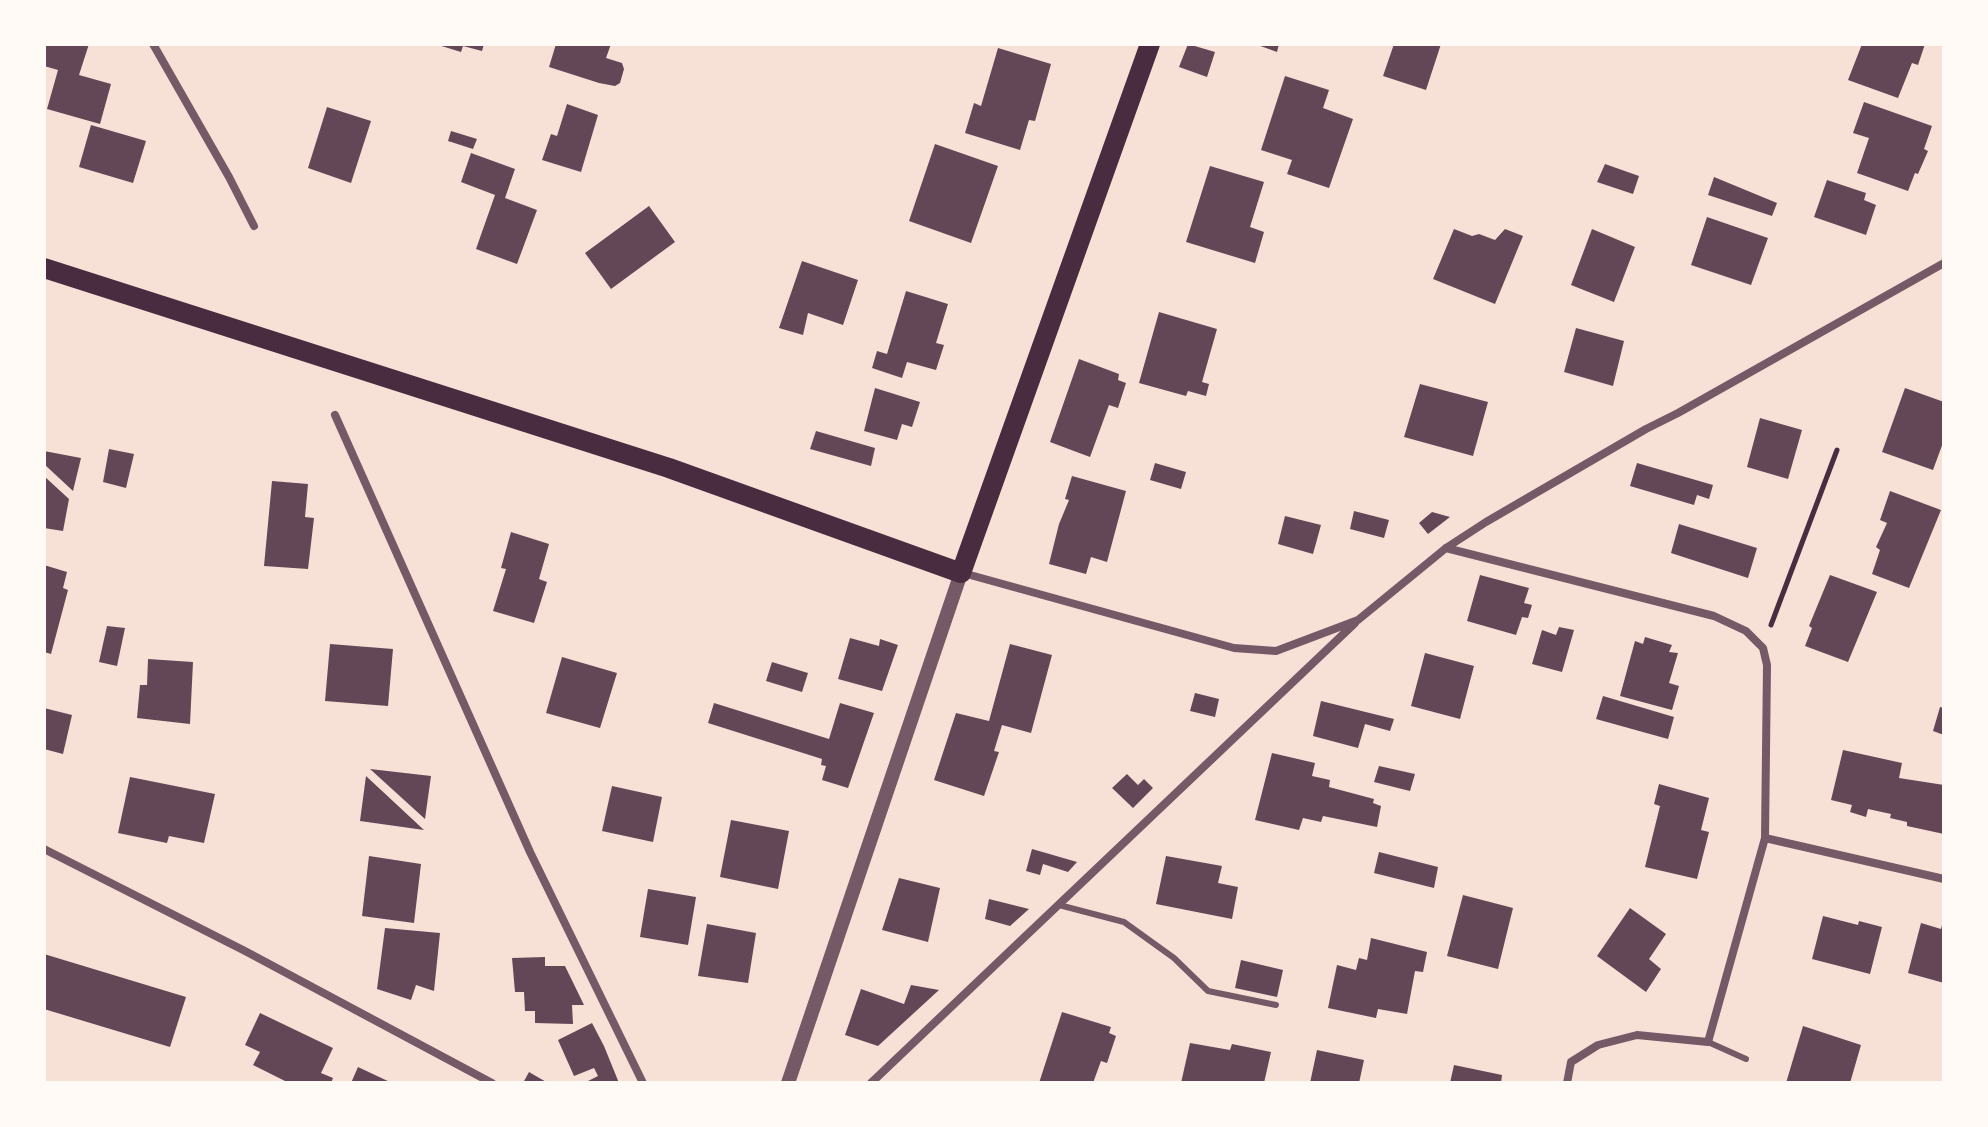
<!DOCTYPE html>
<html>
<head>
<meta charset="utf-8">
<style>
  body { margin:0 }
  #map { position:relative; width:1988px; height:1127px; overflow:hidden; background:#f7e1d7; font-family:"Alegreya Sans",sans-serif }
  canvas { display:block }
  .frame { position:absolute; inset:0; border:46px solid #fffaf5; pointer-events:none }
</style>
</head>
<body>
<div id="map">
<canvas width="1988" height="1127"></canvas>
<div class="frame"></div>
</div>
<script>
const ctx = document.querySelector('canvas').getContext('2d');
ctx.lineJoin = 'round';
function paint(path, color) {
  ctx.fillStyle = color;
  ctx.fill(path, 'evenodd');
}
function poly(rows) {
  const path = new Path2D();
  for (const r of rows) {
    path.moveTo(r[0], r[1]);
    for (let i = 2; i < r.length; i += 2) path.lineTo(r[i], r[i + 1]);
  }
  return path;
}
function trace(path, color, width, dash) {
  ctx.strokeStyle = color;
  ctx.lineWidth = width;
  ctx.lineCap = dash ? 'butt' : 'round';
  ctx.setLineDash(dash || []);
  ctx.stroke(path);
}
paint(poly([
  [44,44,89,44,79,75,111,84,100,124,47,109,58,70,44,66],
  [435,44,484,44,482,51,463,46,461,52],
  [556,44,611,44,606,58,622,63,624,69,620,83,615,86,599,83,549,67],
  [1188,44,1215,52,1207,77,1179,67],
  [1255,44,1279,44,1277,52],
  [1394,44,1441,44,1426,90,1383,76],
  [1862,44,1925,44,1918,65,1912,63,1898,98,1848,80],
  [998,48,1051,64,1035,121,1029,120,1020,150,965,133,974,103,981,106],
  [1285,76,1329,90,1323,108,1353,119,1329,188,1287,174,1292,160,1261,150],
  [1864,102,1932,126,1924,149,1928,151,1918,174,1915,173,1908,191,1857,173,1869,138,1853,133],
  [567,104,598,115,581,172,542,160,551,134,557,136],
  [327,107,371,121,351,183,308,168],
  [91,125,146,141,133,183,79,167],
  [451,131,477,139,473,149,448,141],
  [935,144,998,166,971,243,909,221],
  [471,153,515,169,505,198,537,210,517,264,476,249,495,195,461,182],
  [1605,164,1639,176,1633,194,1597,182],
  [1210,166,1264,182,1250,227,1264,232,1255,263,1186,242],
  [1714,177,1777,203,1772,216,1708,195],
  [1827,180,1866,193,1864,200,1876,205,1866,235,1814,217],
  [649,206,675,242,611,289,585,253],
  [1707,217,1768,238,1751,285,1691,265],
  [1454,229,1472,236,1479,234,1495,240,1505,229,1523,236,1495,304,1433,279],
  [1592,229,1635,247,1614,302,1571,285],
  [802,261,858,280,843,325,808,313,803,335,779,328],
  [906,291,948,304,936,343,944,345,936,370,907,362,902,378,872,368,877,351,887,354],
  [1159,312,1217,329,1202,382,1209,384,1206,396,1188,391,1186,396,1139,383],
  [1576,328,1624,341,1613,386,1564,372],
  [1079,359,1119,374,1118,380,1126,383,1118,408,1109,405,1090,457,1050,442],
  [1420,384,1488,402,1473,456,1404,437],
  [875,388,920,402,912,427,902,424,897,440,864,431],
  [1905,388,1944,402,1944,440,1933,470,1882,452],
  [1760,418,1802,430,1788,479,1747,467],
  [816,431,875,448,871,466,810,449],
  [109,449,134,454,126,488,103,482],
  [44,451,81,458,73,491,44,464],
  [1155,463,1186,472,1181,489,1150,480],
  [1637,463,1713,485,1709,499,1697,495,1694,505,1630,486],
  [44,476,69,499,63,531,44,528],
  [1072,476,1126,491,1107,562,1091,557,1086,574,1049,564,1059,524,1069,500,1065,499],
  [272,481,308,484,305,517,314,518,308,569,264,566],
  [1890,491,1941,510,1909,588,1872,574,1880,550,1876,547,1887,523,1880,520],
  [1354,511,1389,520,1384,538,1350,529],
  [1432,512,1450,517,1428,534,1419,523],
  [1285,516,1321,525,1313,554,1278,544],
  [1679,524,1757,548,1748,578,1671,553],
  [511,532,549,544,539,579,547,582,534,623,493,611,506,569,501,568],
  [44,565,67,572,63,588,68,590,51,654,44,652],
  [1480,575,1529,588,1524,603,1532,605,1528,618,1522,617,1516,635,1467,621],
  [1830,575,1877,592,1848,662,1805,646,1812,628,1809,626],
  [107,626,125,628,117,666,99,662],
  [1559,627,1574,630,1562,672,1532,664,1542,630,1556,635],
  [1645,637,1672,645,1669,652,1678,653,1669,683,1679,686,1672,710,1620,696,1635,641,1643,644],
  [850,638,879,646,880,639,898,645,882,691,838,679],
  [330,644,393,649,388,706,325,701],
  [1010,644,1052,655,1031,733,1002,725,994,751,999,752,984,796,934,780,956,713,989,721],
  [1425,653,1474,666,1460,719,1411,706],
  [562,657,617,673,600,728,546,713],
  [148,659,193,662,190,724,137,718,140,685,147,685],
  [772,662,808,673,802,692,766,681],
  [1195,693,1219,699,1215,717,1190,711],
  [1603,696,1674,717,1668,739,1596,719],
  [1321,701,1394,719,1390,731,1365,724,1358,748,1313,736],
  [714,703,829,739,840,703,874,713,848,788,822,780,826,766,821,765,822,759,708,723],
  [1940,707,1944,708,1944,735,1933,731],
  [44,708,72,715,63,754,44,749],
  [1843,750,1902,763,1899,778,1944,785,1944,834,1907,826,1907,822,1890,818,1891,814,1868,809,1866,817,1850,812,1852,805,1831,800],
  [1272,753,1315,763,1312,776,1330,780,1329,787,1374,799,1373,803,1381,806,1377,827,1323,816,1321,822,1303,818,1299,830,1255,820],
  [1379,766,1415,774,1410,791,1374,782],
  [370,769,431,776,425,819],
  [1127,774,1138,785,1144,779,1153,788,1133,808,1112,788],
  [366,776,424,830,360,821],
  [130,777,215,794,204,843,169,836,167,843,118,833],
  [1659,784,1709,798,1701,830,1709,832,1697,879,1645,867,1660,806,1654,804],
  [612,786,662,797,653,842,602,831],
  [731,820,789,831,778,889,720,877],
  [1032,849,1046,853,1077,862,1068,872,1043,864,1040,875,1026,871],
  [1379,852,1438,867,1434,888,1374,873],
  [369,856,421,864,414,923,362,916],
  [1166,856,1222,866,1218,883,1238,887,1232,919,1156,904],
  [899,878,940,888,928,942,882,930],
  [648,889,696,897,688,945,640,937],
  [1463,895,1513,908,1498,969,1447,956],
  [989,899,1029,909,1010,926,985,919],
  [1630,908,1666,934,1649,959,1661,969,1646,992,1597,956],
  [1823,916,1858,925,1859,921,1882,927,1870,974,1812,959],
  [1943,921,1944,983,1908,973,1921,923,1941,929],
  [707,924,756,933,748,983,698,976],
  [385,928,440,933,434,991,416,985,411,1000,377,989],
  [1371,938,1427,952,1423,972,1415,971,1407,1014,1378,1009,1376,1018,1328,1008,1337,965,1356,970,1359,958,1367,960],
  [44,954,186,997,170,1047,44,1009],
  [545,957,545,966,565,966,584,1005,572,1005,573,1024,535,1023,535,1011,525,1011,524,992,515,992,512,958],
  [1241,960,1283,970,1277,997,1235,988],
  [911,985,939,990,878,1046,845,1035,861,989,904,1004],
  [1062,1012,1111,1027,1109,1033,1116,1036,1107,1063,1101,1061,1093,1083,1039,1083],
  [260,1013,333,1048,321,1073,333,1078,331,1083,289,1083,253,1065,260,1052,245,1045],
  [592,1023,604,1046,619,1083,584,1083,598,1076,594,1068,574,1076,558,1040],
  [1803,1026,1861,1045,1850,1083,1786,1083],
  [1190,1043,1230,1050,1232,1044,1271,1052,1264,1083,1181,1083],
  [1317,1050,1364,1060,1359,1083,1310,1083],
  [1454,1065,1502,1075,1501,1083,1450,1083],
  [358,1067,392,1083,351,1083],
  [529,1072,548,1083,523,1083]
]), '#644757');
trace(poly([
  [1771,625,1837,450]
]), '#4a2c40', 5);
trace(poly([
  [1059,905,1124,922,1174,958,1208,991,1276,1005],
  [1708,1042,1746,1059]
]), '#755966', 6);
trace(poly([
  [153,44,229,177,254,226],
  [335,415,530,852,643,1083],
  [1446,548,1714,616,1746,631,1763,648,1767,665,1765,838,1708,1042,1637,1035,1598,1045,1571,1062,1567,1083],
  [963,573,1234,648,1276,651,1358,620,1446,548,1486,522,1646,429,1678,413,1944,263],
  [1765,838,1944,879],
  [44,849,245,951,492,1083],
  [871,1083,1355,623]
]), '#755966', 8);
trace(poly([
  [788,1083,961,573]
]), '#755966', 14);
trace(poly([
  [44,268,669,468,961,573,1150,44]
]), '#4a2c40', 20);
</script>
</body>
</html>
